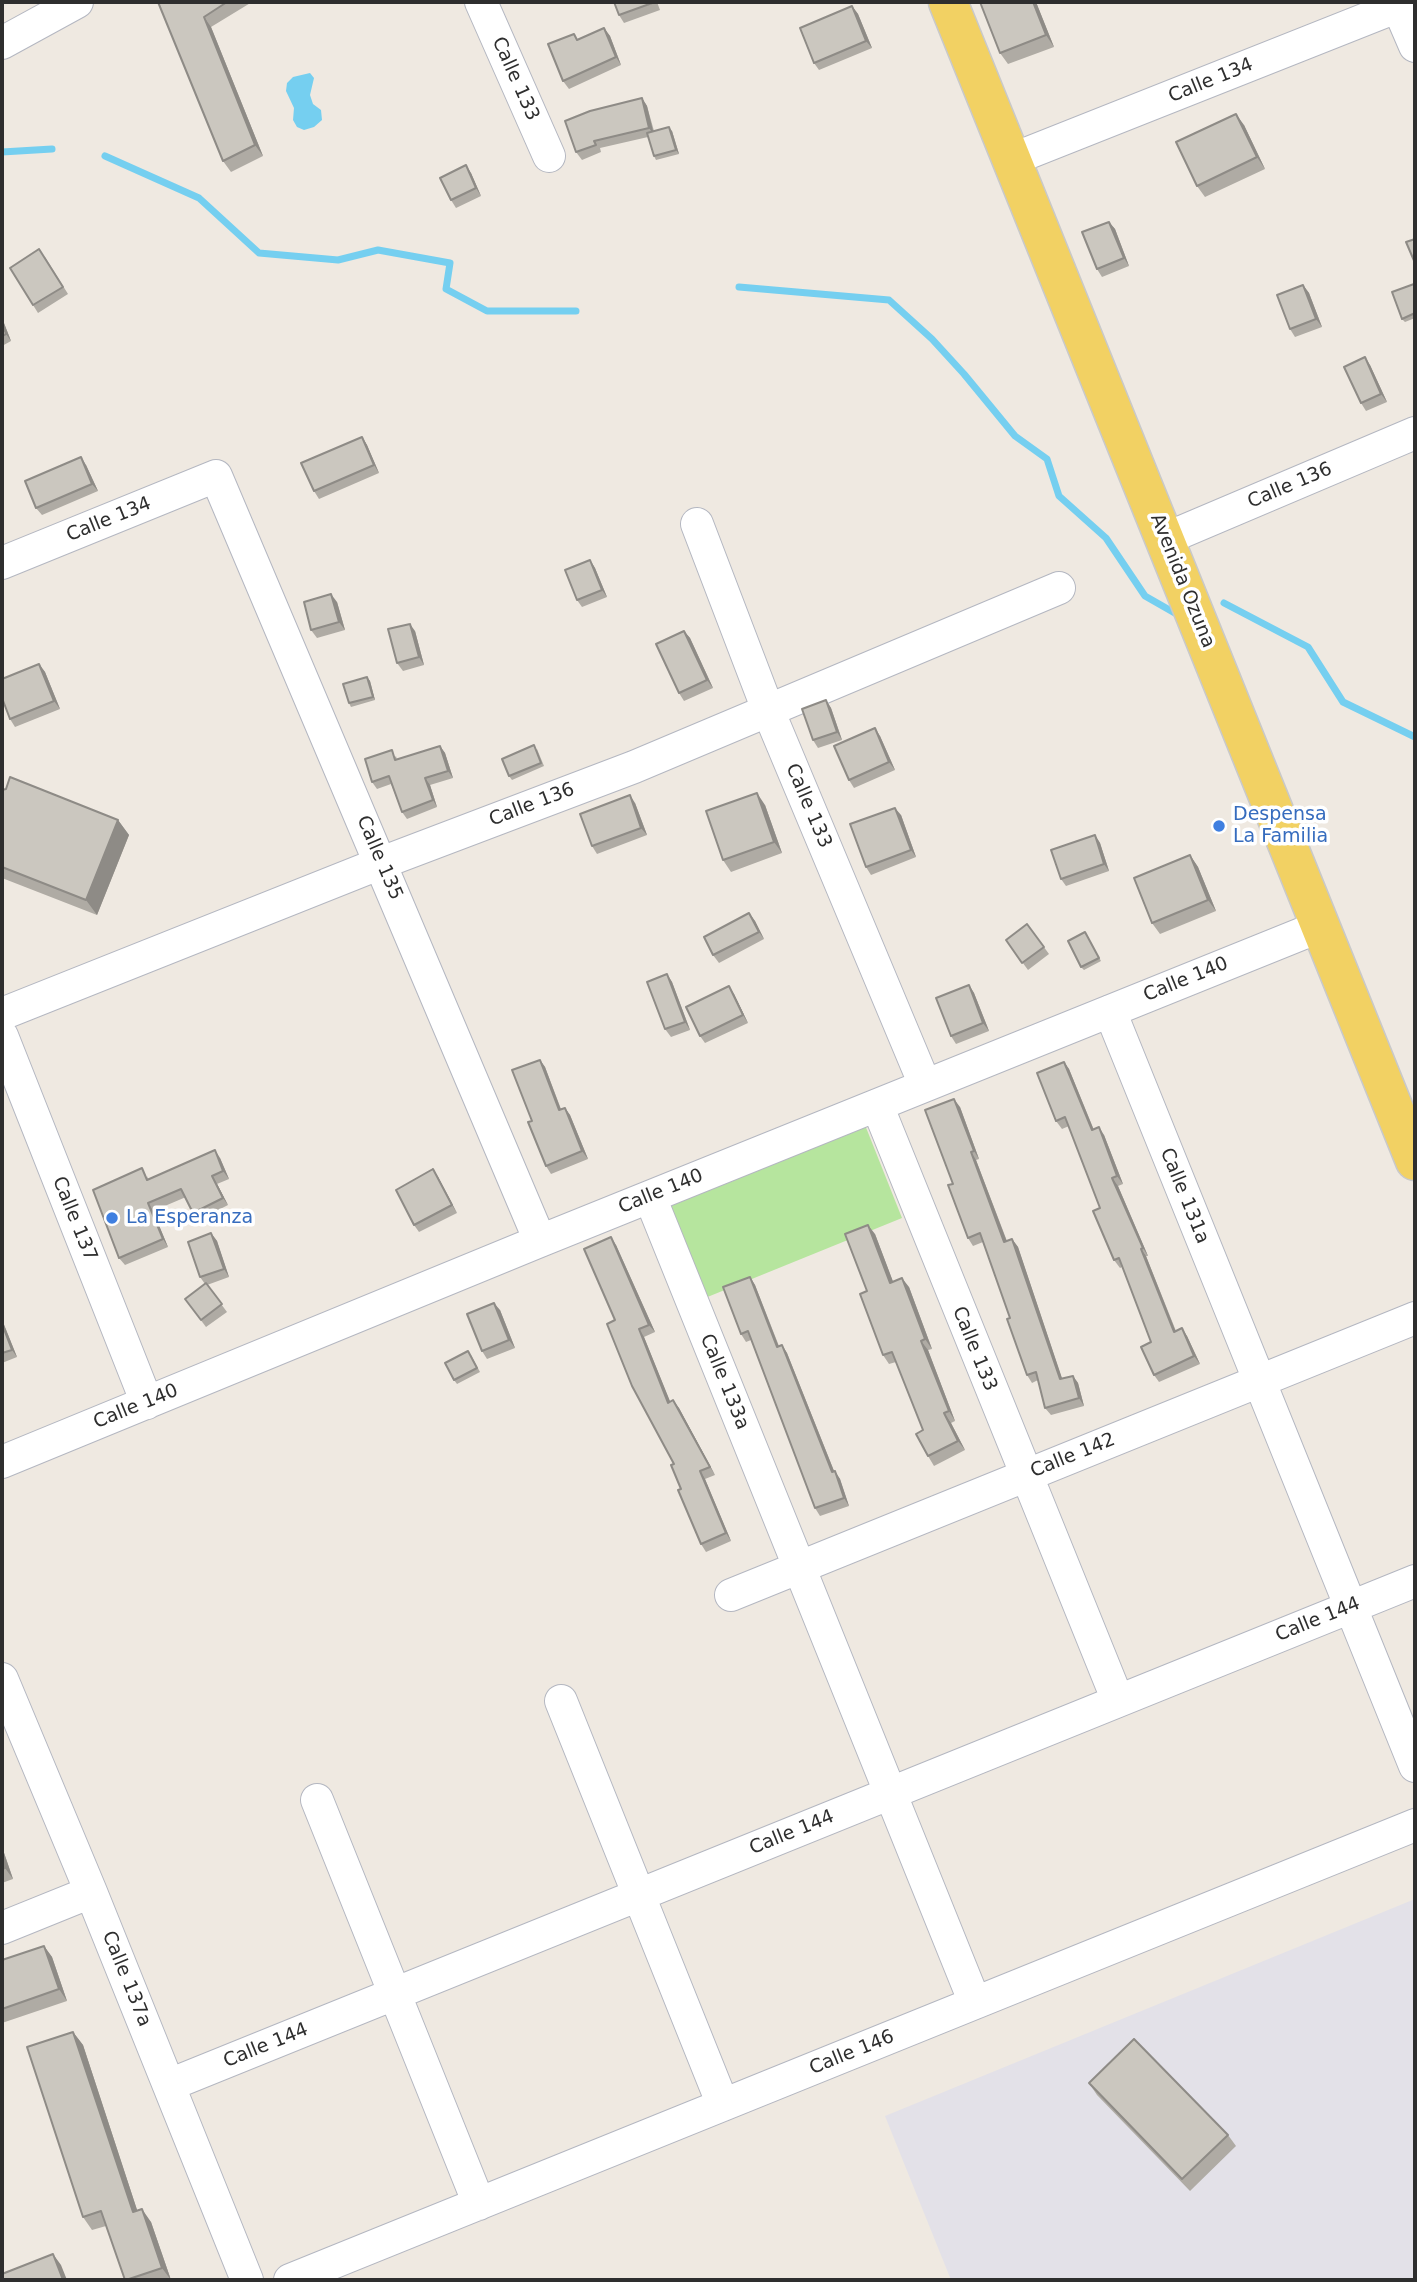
<!DOCTYPE html>
<html>
<head>
<meta charset="utf-8">
<style>
  body { margin:0 }
  #map { position:relative; width:1417px; height:2282px; overflow:hidden; background:#efe9e1; font-family:"DejaVu Sans",sans-serif }
  canvas { display:block }
  .frame { position:absolute; inset:0; border:4px solid #2e2e2e; pointer-events:none }
</style>
</head>
<body>
<div id="map">
<canvas width="1417" height="2282"></canvas>
<div class="frame"></div>
</div>
<script>
const ctx = document.querySelector('canvas').getContext('2d');
ctx.lineJoin = 'round';
function paint(path, color) {
  ctx.fillStyle = color;
  ctx.fill(path, 'evenodd');
}
function poly(rows) {
  const path = new Path2D();
  for (const r of rows) {
    path.moveTo(r[0], r[1]);
    for (let i = 2; i < r.length; i += 2) path.lineTo(r[i], r[i + 1]);
  }
  return path;
}
function trace(path, color, width, dash) {
  ctx.strokeStyle = color;
  ctx.lineWidth = width;
  ctx.lineCap = dash ? 'butt' : 'round';
  ctx.setLineDash(dash || []);
  ctx.stroke(path);
}
function write(font, color, halo, rows, align = 'center') {
  ctx.font = font + ' "DejaVu Sans",sans-serif';
  ctx.lineWidth = 7;
  ctx.setLineDash([]);
  ctx.textBaseline = 'middle';
  ctx.strokeStyle = halo;
  ctx.fillStyle = color;
  for (const [text, x, y, turn = 0] of rows) {
    ctx.save();
    ctx.translate(x, y);
    ctx.rotate((+turn || 0) * Math.PI / 180);
    ctx.textAlign = isNaN(turn) ? turn : align;
    if (halo) ctx.strokeText(text, 0, 0);
    ctx.fillText(text, 0, 0);
    ctx.restore();
  }
}
paint(poly([
  [1415,1899,1415,2280,951,2280,885,2116]
]), '#e3e1e8');
paint(poly([
  [865,1125,902,1218,705,1298,668,1205]
]), '#b6e59e');
paint(poly([
  [310,73,314,78,310,95,313,104,321,110,322,120,314,127,304,130,297,127,293,120,294,108,286,91,287,83,293,77]
]), '#75cff0');
trace(poly([
  [2,152,52,149],
  [105,156,199,198,259,253,338,260,378,250,450,263,446,289,487,311,576,311],
  [739,287,889,300,932,339,964,374,1015,436,1047,459,1059,496,1106,538,1145,596,1180,616],
  [1224,603,1308,647,1343,702,1415,737]
]), '#75cff0', 7);
const minor = poly([
  [481,2,549,156],
  [1396,2,1415,46],
  [2,43,77,2],
  [1013,159,1409,2],
  [697,524,768,710,925,1085],
  [1165,539,1415,433],
  [2,563,216,476,540,1241],
  [1110,1011,1415,1766],
  [2,1014,381,863,634,767,1059,588],
  [2,1036,147,1403],
  [877,1105,1118,1701],
  [650,1197,975,2003],
  [2,1462,540,1241,1321,926],
  [731,1595,1415,1318],
  [2,1679,91,1892,247,2280],
  [561,1701,723,2105],
  [317,1800,479,2204],
  [2,1928,91,1892],
  [169,2085,1415,1581],
  [290,2280,1415,1825]
]);
const major = poly([
  [948,2,1415,1161]
]);
trace(minor, '#b4b7c1', 34);
trace(major, '#c9c9c9', 41);
trace(minor, '#fff', 32);
trace(major, '#f2d163', 38);
paint(poly([
  [158,2,252,2,211,27,263,156,231,172,223,161],
  [657,2,660,10,624,23,619,15],
  [980,2,1036,2,1054,47,1008,64,1000,53],
  [852,6,858,14,872,48,819,70,814,63],
  [604,28,610,36,621,65,569,89,563,81],
  [642,98,647,106,654,131,672,131,679,154,656,160,654,156,648,137,600,148,601,152,582,160,576,152],
  [1244,125,1265,169,1205,197,1197,186],
  [471,173,481,196,456,208,451,200],
  [1109,222,1115,229,1129,266,1102,277,1097,269],
  [45,257,68,294,38,313,33,305],
  [1303,285,1309,293,1322,327,1295,337,1290,329],
  [1415,286,1415,318,1405,322,1402,319],
  [2,318,11,341,2,346],
  [1370,365,1387,402,1366,411,1361,403],
  [362,437,367,445,379,473,319,499,314,491],
  [86,465,98,491,42,515,36,508],
  [590,560,595,568,607,597,582,607,577,600],
  [337,602,345,630,317,638,311,630],
  [415,631,424,665,403,671,397,663],
  [684,631,690,638,713,688,684,701,679,693],
  [39,664,45,672,60,709,15,727,10,719],
  [367,677,370,681,375,700,351,707,349,703],
  [826,700,831,708,842,740,818,748,813,740],
  [880,736,895,770,854,788,849,780],
  [440,746,445,753,453,778,430,785,437,807,407,819,402,812,391,784,377,789,372,782,396,756,397,760],
  [537,749,544,766,512,780,509,776],
  [2,790,118,820,129,835,97,915,2,878],
  [635,803,647,835,597,854,592,846],
  [765,805,782,853,731,872,723,860],
  [901,815,916,857,871,875,866,867],
  [1095,835,1100,843,1109,871,1066,886,1061,879],
  [1190,855,1198,867,1216,911,1160,934,1152,923],
  [749,913,755,921,764,939,719,963,713,955],
  [1027,924,1049,954,1028,970,1006,940],
  [1085,932,1101,961,1084,970,1081,967],
  [667,974,672,982,690,1030,671,1037,665,1029],
  [969,985,974,993,989,1031,956,1044,951,1036],
  [734,994,748,1023,705,1043,700,1036],
  [540,1060,545,1067,561,1109,565,1108,570,1115,588,1159,551,1174,546,1166,532,1121],
  [1064,1062,1069,1069,1094,1130,1104,1135,1123,1184,1118,1186,1148,1256,1146,1256,1176,1331,1187,1336,1200,1364,1159,1382,1154,1375,1151,1342,1122,1267,1120,1268,1114,1260,1100,1208,1069,1126,1062,1129,1056,1121],
  [960,1107,979,1159,976,1160,1007,1241,1012,1239,1018,1247,1062,1379,1073,1376,1078,1383,1084,1406,1051,1415,1045,1408,1038,1380,1032,1383,1027,1375,1010,1318,983,1242,973,1246,968,1238],
  [220,1158,229,1179,217,1184,228,1205,199,1220,186,1197,153,1211,168,1247,125,1265,119,1258,147,1176,148,1179],
  [433,1169,438,1177,457,1213,419,1232,414,1225],
  [211,1233,217,1241,229,1277,207,1285,227,1312,206,1327,185,1299,205,1284,200,1277],
  [875,1234,893,1282,909,1287,932,1349,928,1350,955,1421,951,1423,965,1450,934,1466,928,1456,923,1430,896,1362,889,1364,883,1355],
  [616,1245,655,1332,644,1337,670,1402,679,1408,715,1475,705,1479,731,1541,706,1552,701,1544,681,1489,674,1464,615,1320],
  [750,1277,755,1285,779,1346,782,1345,787,1353,834,1471,840,1479,849,1506,820,1516,815,1508,751,1340,746,1342,741,1334],
  [500,1310,515,1348,487,1359,482,1351],
  [2,1320,17,1357,2,1363],
  [471,1355,480,1372,457,1384,454,1380],
  [2,1847,13,1879,2,1883],
  [44,1946,52,1957,67,2001,2,2023,2,1960],
  [73,2032,83,2045,137,2210,151,2222,171,2280,125,2280,106,2226,92,2230,83,2217],
  [1089,2083,1228,2135,1236,2146,1190,2191,1097,2095]
]), '#afaba4');
paint(poly([
  [1033,2,1036,2,1054,47,1046,35],
  [852,6,858,14,872,48,866,41],
  [204,17,211,27,263,156,255,145],
  [604,28,610,36,621,65,616,57],
  [642,98,647,106,654,135,649,128],
  [1236,114,1244,125,1265,169,1257,157],
  [669,127,672,131,679,154,676,150],
  [466,165,471,173,481,196,476,188],
  [1109,222,1115,229,1129,266,1124,258],
  [1303,285,1309,293,1322,327,1316,319],
  [2,318,11,341,6,334,2,323],
  [1365,357,1370,365,1387,402,1381,394],
  [362,437,367,445,379,473,374,465],
  [81,457,86,465,98,491,92,484],
  [590,560,595,568,607,597,602,590],
  [331,594,337,602,345,630,339,622],
  [410,624,415,631,424,665,419,657],
  [684,631,690,638,713,688,707,680],
  [39,664,45,672,60,709,54,701],
  [367,677,370,681,375,700,373,697],
  [826,700,831,708,842,740,837,732],
  [875,728,880,736,895,770,889,762],
  [440,746,445,753,453,778,448,771],
  [425,778,430,785,437,807,433,800],
  [757,793,765,805,782,853,774,842],
  [630,795,635,803,647,835,641,828],
  [895,808,901,815,916,857,911,850],
  [118,820,129,835,97,915,86,900],
  [1095,835,1100,843,1109,871,1104,864],
  [1190,855,1198,867,1216,911,1208,900],
  [749,913,755,921,764,939,759,932],
  [667,974,672,982,690,1030,685,1022],
  [969,985,974,993,989,1031,983,1023],
  [729,986,734,994,748,1023,743,1015],
  [540,1060,545,1067,564,1118,559,1110],
  [1064,1062,1069,1069,1097,1138,1092,1130],
  [954,1099,960,1107,979,1159,974,1151],
  [565,1108,570,1115,588,1159,582,1151],
  [1099,1127,1104,1135,1123,1184,1117,1176],
  [215,1150,220,1158,229,1179,223,1171],
  [971,1152,976,1160,1010,1250,1004,1242],
  [433,1169,438,1177,457,1213,452,1205],
  [212,1176,217,1184,228,1205,223,1198],
  [1112,1178,1118,1186,1148,1256,1143,1248],
  [148,1203,153,1211,168,1247,163,1239],
  [868,1225,875,1234,897,1292,890,1283],
  [211,1233,217,1241,229,1277,224,1269],
  [611,1237,616,1245,655,1332,649,1325],
  [1012,1239,1018,1247,1065,1387,1060,1379],
  [1141,1249,1146,1256,1179,1340,1174,1332],
  [750,1277,755,1285,782,1355,777,1347],
  [902,1278,909,1287,932,1349,925,1339],
  [494,1303,500,1310,515,1348,509,1340],
  [2,1320,3,1322,17,1357,12,1350,2,1324],
  [1182,1328,1187,1336,1200,1364,1194,1356],
  [639,1329,644,1337,674,1411,668,1403],
  [921,1341,928,1350,955,1421,949,1411],
  [782,1345,787,1353,836,1476,835,1471,840,1479,849,1506,844,1498,832,1472],
  [1073,1376,1078,1383,1084,1406,1079,1398],
  [673,1400,679,1408,715,1475,710,1467],
  [944,1413,951,1423,965,1450,958,1441],
  [700,1471,705,1479,731,1541,726,1533],
  [2,1847,13,1879,5,1868,2,1858],
  [44,1946,52,1957,67,2001,59,1989],
  [73,2032,83,2045,142,2225,133,2212],
  [142,2209,151,2222,171,2280,162,2268],
  [53,2254,61,2265,67,2280,63,2280]
]), '#8e8b86');
const building = poly([
  [158,2,227,2,204,17,255,145,223,161,158,2],
  [614,2,655,2,619,15,614,2],
  [980,2,1033,2,1046,35,1000,53,980,2],
  [852,6,866,41,814,63,800,28,852,6],
  [604,28,616,57,563,81,548,44,574,34,577,40,604,28],
  [642,98,649,128,594,141,596,145,576,152,565,121,590,111,642,98],
  [1236,114,1257,157,1197,186,1176,142,1236,114],
  [669,127,676,150,654,156,647,133,669,127],
  [466,165,476,188,451,200,440,178,466,165],
  [1109,222,1124,258,1097,269,1082,232,1109,222],
  [1415,239,1415,263,1406,242,1415,239],
  [39,249,63,287,33,305,10,268,39,249],
  [1414,284,1415,287,1415,313,1402,319,1392,292,1414,284],
  [1303,285,1316,319,1290,329,1277,295,1303,285],
  [2,323,6,334,2,336,2,323],
  [1365,357,1381,394,1361,403,1344,367,1365,357],
  [362,437,374,465,314,491,301,463,362,437],
  [81,457,92,484,36,508,25,481,81,457],
  [590,560,602,590,577,600,565,570,590,560],
  [331,594,339,622,311,630,304,602,331,594],
  [410,624,419,657,397,663,388,629,410,624],
  [684,631,707,680,679,693,656,644,684,631],
  [39,664,54,701,10,719,2,698,2,679,39,664],
  [367,677,373,697,349,703,343,684,367,677],
  [826,700,837,732,813,740,802,709,826,700],
  [875,728,889,762,849,780,834,746,875,728],
  [534,745,541,763,509,776,502,759,534,745],
  [440,746,448,771,425,778,433,800,402,812,389,776,372,782,365,759,392,750,395,760,440,746],
  [10,777,118,820,86,900,2,867,2,790,6,789,10,777],
  [757,793,774,842,723,860,706,811,757,793],
  [630,795,641,828,592,846,580,814,630,795],
  [895,808,911,850,866,867,850,824,895,808],
  [1095,835,1104,864,1061,879,1051,850,1095,835],
  [1190,855,1208,900,1152,923,1134,878,1190,855],
  [749,913,759,932,713,955,704,937,749,913],
  [1027,924,1044,947,1022,963,1006,940,1027,924],
  [1085,932,1099,958,1081,967,1068,941,1085,932],
  [667,974,685,1022,665,1029,647,982,667,974],
  [969,985,983,1023,951,1036,936,998,969,985],
  [729,986,743,1015,700,1036,686,1007,729,986],
  [540,1060,559,1110,565,1108,582,1151,546,1166,528,1122,532,1121,512,1070,540,1060],
  [1064,1062,1092,1130,1099,1127,1117,1176,1112,1178,1143,1248,1141,1249,1174,1332,1182,1328,1194,1356,1154,1375,1141,1347,1151,1342,1119,1258,1114,1260,1093,1211,1100,1208,1065,1117,1056,1121,1037,1073,1064,1062],
  [954,1099,974,1151,971,1152,1004,1242,1012,1239,1060,1379,1073,1376,1079,1398,1045,1408,1036,1372,1027,1375,1007,1319,1010,1318,980,1233,968,1238,948,1185,953,1184,925,1110,954,1099],
  [215,1150,223,1171,212,1176,223,1198,193,1213,181,1189,148,1203,163,1239,119,1258,93,1190,142,1168,147,1180,215,1150],
  [433,1169,452,1205,414,1225,396,1190,433,1169],
  [868,1225,890,1283,902,1278,925,1339,921,1341,949,1411,944,1413,958,1441,928,1456,916,1434,923,1430,892,1352,883,1355,860,1294,867,1291,845,1234,868,1225],
  [211,1233,224,1269,200,1277,188,1242,211,1233],
  [611,1237,649,1325,639,1329,668,1403,673,1400,710,1467,700,1471,726,1533,701,1544,678,1490,681,1489,671,1465,674,1464,632,1386,607,1324,615,1320,584,1249,611,1237],
  [750,1277,777,1347,782,1345,832,1472,835,1471,844,1498,815,1508,748,1331,741,1334,723,1287,750,1277],
  [206,1283,222,1304,201,1320,185,1299,206,1283],
  [494,1303,509,1340,482,1351,467,1314,494,1303],
  [2,1324,12,1350,2,1353,2,1324],
  [468,1351,477,1368,454,1380,445,1363,468,1351],
  [2,1858,5,1868,2,1869,2,1858],
  [44,1946,59,1989,2,2009,2,1960,44,1946],
  [73,2032,133,2212,142,2209,162,2268,126,2280,125,2280,101,2211,83,2217,27,2047,73,2032],
  [1134,2039,1228,2135,1182,2179,1089,2083,1134,2039],
  [53,2254,63,2280,2,2280,2,2274,53,2254]
]);
paint(building, '#cbc7bf');
trace(building, '#8e8b86', 2);
for (const [x, y, r, color] of [
  [1219,826,7,"#3f7fe0"],
  [112,1218,7,"#3f7fe0"]
]) {
  const dot = new Path2D();
  dot.arc(x, y, r, 0, 2 * Math.PI);
  ctx.fillStyle = color;
  ctx.fill(dot);
  trace(dot, '#fff', 2.5);
}
write('19px', '#2e2e2e', '#fff', [
  ["Calle 133",515,79,66],
  ["Calle 134",1211,81,-22],
  ["Calle 136",1290,486,-23],
  ["Calle 134",109,520,-22],
  ["Avenida Ozuna",1182,581,68],
  ["Calle 136",532,805,-21],
  ["Calle 133",808,806,67],
  ["Calle 135",379,858,67],
  ["Calle 140",1186,980,-22],
  ["Calle 140",661,1192,-22],
  ["Calle 131a",1184,1196,68],
  ["Calle 137",74,1219,68],
  ["Calle 133",974,1349,68],
  ["Calle 133a",724,1382,68],
  ["Calle 140",136,1407,-22],
  ["Calle 142",1073,1456,-22],
  ["Calle 144",1318,1620,-22],
  ["Calle 144",792,1833,-22],
  ["Calle 137a",126,1979,68],
  ["Calle 144",266,2046,-22],
  ["Calle 146",852,2053,-22]
]);
write('19px', '#366cbe', '#fff', [
  ["Despensa",1233,815],
  ["La Familia",1233,837],
  ["La Esperanza",126,1218]
], 'left');
</script>
</body>
</html>
